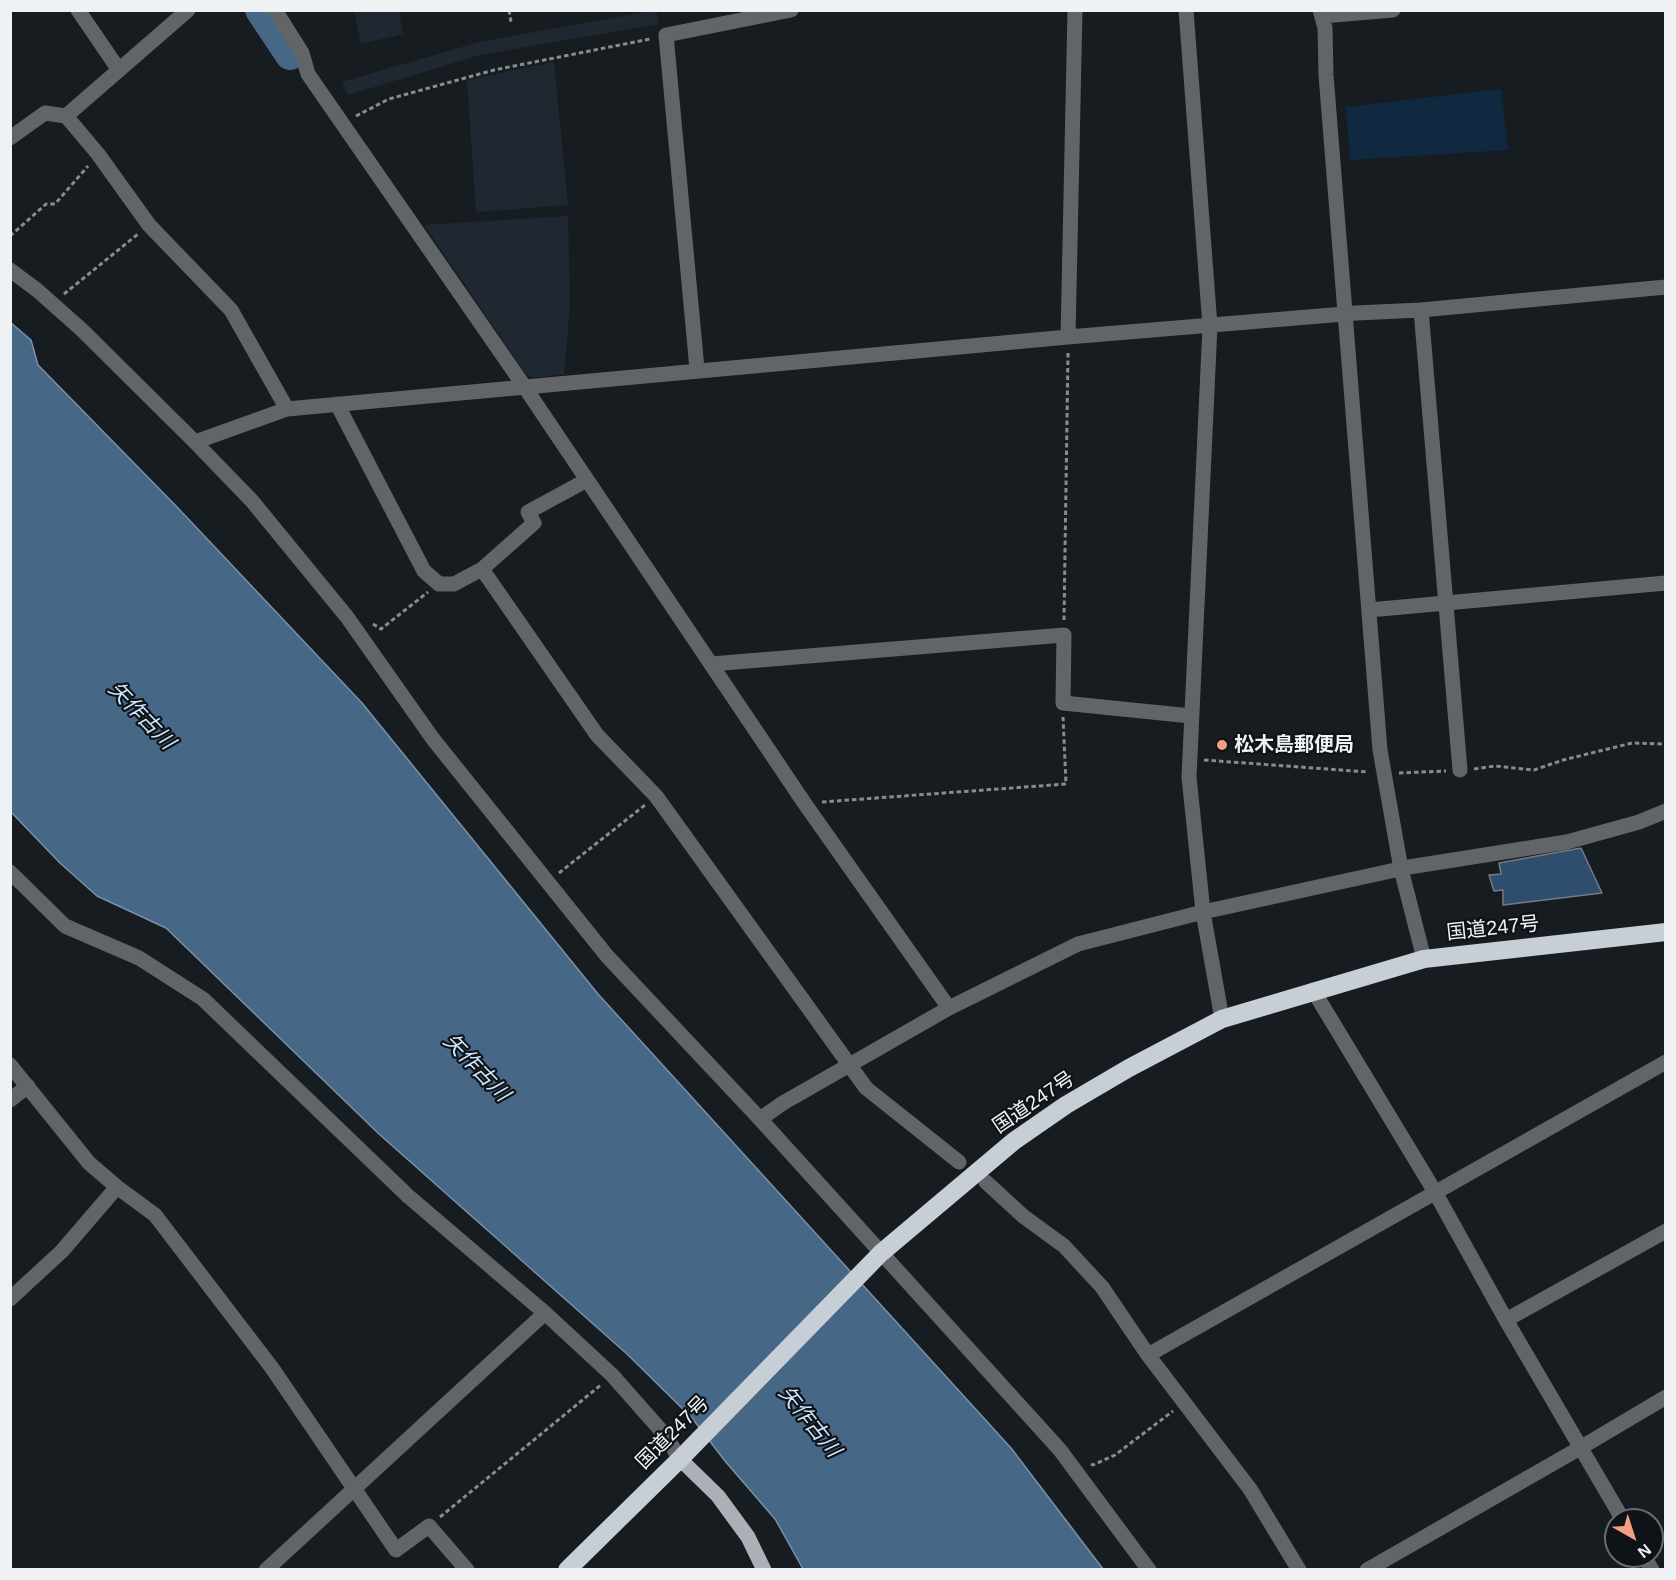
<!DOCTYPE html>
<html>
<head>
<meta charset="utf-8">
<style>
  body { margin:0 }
  #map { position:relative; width:1676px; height:1580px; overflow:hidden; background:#171c21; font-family:Helvetica,sans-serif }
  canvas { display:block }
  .frame { position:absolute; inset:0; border:12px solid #eef2f5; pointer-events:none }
  .north { position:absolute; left:1604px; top:1508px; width:60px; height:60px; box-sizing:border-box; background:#0e1318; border:2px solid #686c70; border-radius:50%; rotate:141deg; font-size:16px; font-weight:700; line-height:24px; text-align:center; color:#eef2f5 }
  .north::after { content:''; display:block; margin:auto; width:21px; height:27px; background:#f39f83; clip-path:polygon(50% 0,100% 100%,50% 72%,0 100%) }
</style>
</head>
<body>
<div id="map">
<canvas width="1676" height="1580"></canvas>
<div class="frame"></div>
<div class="north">N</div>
</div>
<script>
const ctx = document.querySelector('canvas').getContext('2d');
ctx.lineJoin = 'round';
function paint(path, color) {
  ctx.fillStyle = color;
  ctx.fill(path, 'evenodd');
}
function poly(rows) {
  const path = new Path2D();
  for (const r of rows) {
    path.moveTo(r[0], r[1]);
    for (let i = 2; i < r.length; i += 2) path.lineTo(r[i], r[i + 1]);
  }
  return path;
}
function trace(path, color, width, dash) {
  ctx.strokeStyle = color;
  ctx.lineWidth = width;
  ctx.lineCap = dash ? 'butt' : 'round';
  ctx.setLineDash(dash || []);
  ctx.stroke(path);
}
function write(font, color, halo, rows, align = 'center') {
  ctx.font = font + ' Helvetica,"Noto Sans JP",sans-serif';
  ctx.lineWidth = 4.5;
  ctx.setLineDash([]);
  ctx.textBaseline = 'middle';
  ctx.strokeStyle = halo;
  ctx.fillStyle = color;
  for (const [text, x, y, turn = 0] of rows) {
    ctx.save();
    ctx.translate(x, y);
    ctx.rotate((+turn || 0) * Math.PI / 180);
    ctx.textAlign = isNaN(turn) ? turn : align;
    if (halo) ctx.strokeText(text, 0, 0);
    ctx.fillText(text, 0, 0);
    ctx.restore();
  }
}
paint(poly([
  [656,10,659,24,480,55,348,95,342,82,479,42],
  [354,11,399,11,403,34,361,44],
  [554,62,568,205,476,212,467,80],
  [568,216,570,306,564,374,534,378,525,373,424,225]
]), '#1f2831');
paint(poly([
  [1501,89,1508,150,1350,160,1346,107]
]), '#102940');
const water = poly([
  [10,322,31,340,38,365,177,507,362,703,598,994,1011,1448,1103,1569,803,1569,775,1519,725,1461,692,1418,627,1354,379,1134,166,928,97,896,60,863,11,812,10,322]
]);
paint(water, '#476787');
trace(water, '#7991a8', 1.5);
trace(poly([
  [260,10,290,55]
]), '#476787', 30);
const building = poly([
  [1581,848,1602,893,1503,905,1503,890,1494,891,1489,875,1501,874,1499,863,1581,848]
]);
paint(building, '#2f4e6d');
trace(building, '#757b82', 1.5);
trace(poly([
  [509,10,511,22],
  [356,116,389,99,494,70,650,39],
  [10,236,46,204,55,204,88,166],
  [64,294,138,234],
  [1064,620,1068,353],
  [373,624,381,629,428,592],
  [1204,760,1368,772],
  [1474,769,1495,766,1534,770,1563,760,1632,743,1666,744],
  [1399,773,1446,771],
  [822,802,1066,784,1063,717],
  [559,873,645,805],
  [1091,1464,1093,1465,1115,1455,1173,1411],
  [440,1517,602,1384]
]), '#878c90', 3, [4.5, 3]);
trace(poly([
  [78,10,119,70],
  [275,10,302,53,308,74,524,386,805,804,949,1008],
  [1186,10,1210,326,1189,777,1203,912,1222,1019],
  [1320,10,1325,28,1326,75,1380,750,1401,869,1424,959],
  [1322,16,1393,10],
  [66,116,188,10],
  [10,138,45,113,66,116,98,154,149,225,231,310,287,409],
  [10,270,37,290,82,330,195,442,252,501,347,617,433,739,607,956,760,1119,1060,1450,1149,1570],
  [1421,310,1460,770],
  [1068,337,1075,10],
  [697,369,666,35,791,10],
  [337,404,424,571,439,584,454,584,482,569,534,523,528,512,587,480],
  [195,442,287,409,1068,337,1356,313,1421,310,1666,287],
  [482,569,597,735,656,796,866,1088,959,1162],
  [1369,610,1666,583],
  [711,664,1064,635,1063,703,1191,716],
  [10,872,65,926,139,958,203,999,408,1196,545,1313,612,1375,665,1435,680,1459],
  [1313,990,1435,1192,1506,1320,1623,1520],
  [10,1065,89,1163,117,1187,155,1215,272,1368,396,1550,429,1526,467,1570],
  [10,1100,28,1086],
  [760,1119,783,1103,949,1008,1078,944,1203,912,1409,867,1567,842,1639,822,1666,811],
  [986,1182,1023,1216,1064,1246,1102,1287,1148,1355,1250,1489,1299,1570],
  [10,1299,62,1251,117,1187],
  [1506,1320,1666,1231],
  [1148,1355,1666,1062],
  [1644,1556,1652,1570],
  [266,1570,545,1313],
  [1367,1570,1580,1448,1666,1397]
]), '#626568', 15);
trace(poly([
  [680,1459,718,1496,748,1537,764,1570]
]), '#aab0b6', 15);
trace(poly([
  [567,1570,680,1459,881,1253,1014,1141,1066,1105,1129,1068,1222,1019,1424,959,1666,932]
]), '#c7ced5', 18);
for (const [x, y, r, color] of [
  [1222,745,6,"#f39f83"]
]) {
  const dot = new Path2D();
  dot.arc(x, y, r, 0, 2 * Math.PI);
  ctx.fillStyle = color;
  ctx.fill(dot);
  trace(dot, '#0e1318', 2);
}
write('bold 20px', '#eef2f5', '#0e1318', [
  ["松木島郵便局",1234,745]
], 'left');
write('20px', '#eef2f5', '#0e1318', [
  ["国道247号",1493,929,-6],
  ["国道247号",1034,1103,-34],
  ["国道247号",673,1433,-45]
]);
write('italic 21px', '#d1e6fb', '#0e1318', [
  ["矢作古川",141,716,46],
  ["矢作古川",476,1068,46],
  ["矢作古川",809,1422,51]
]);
</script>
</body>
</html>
